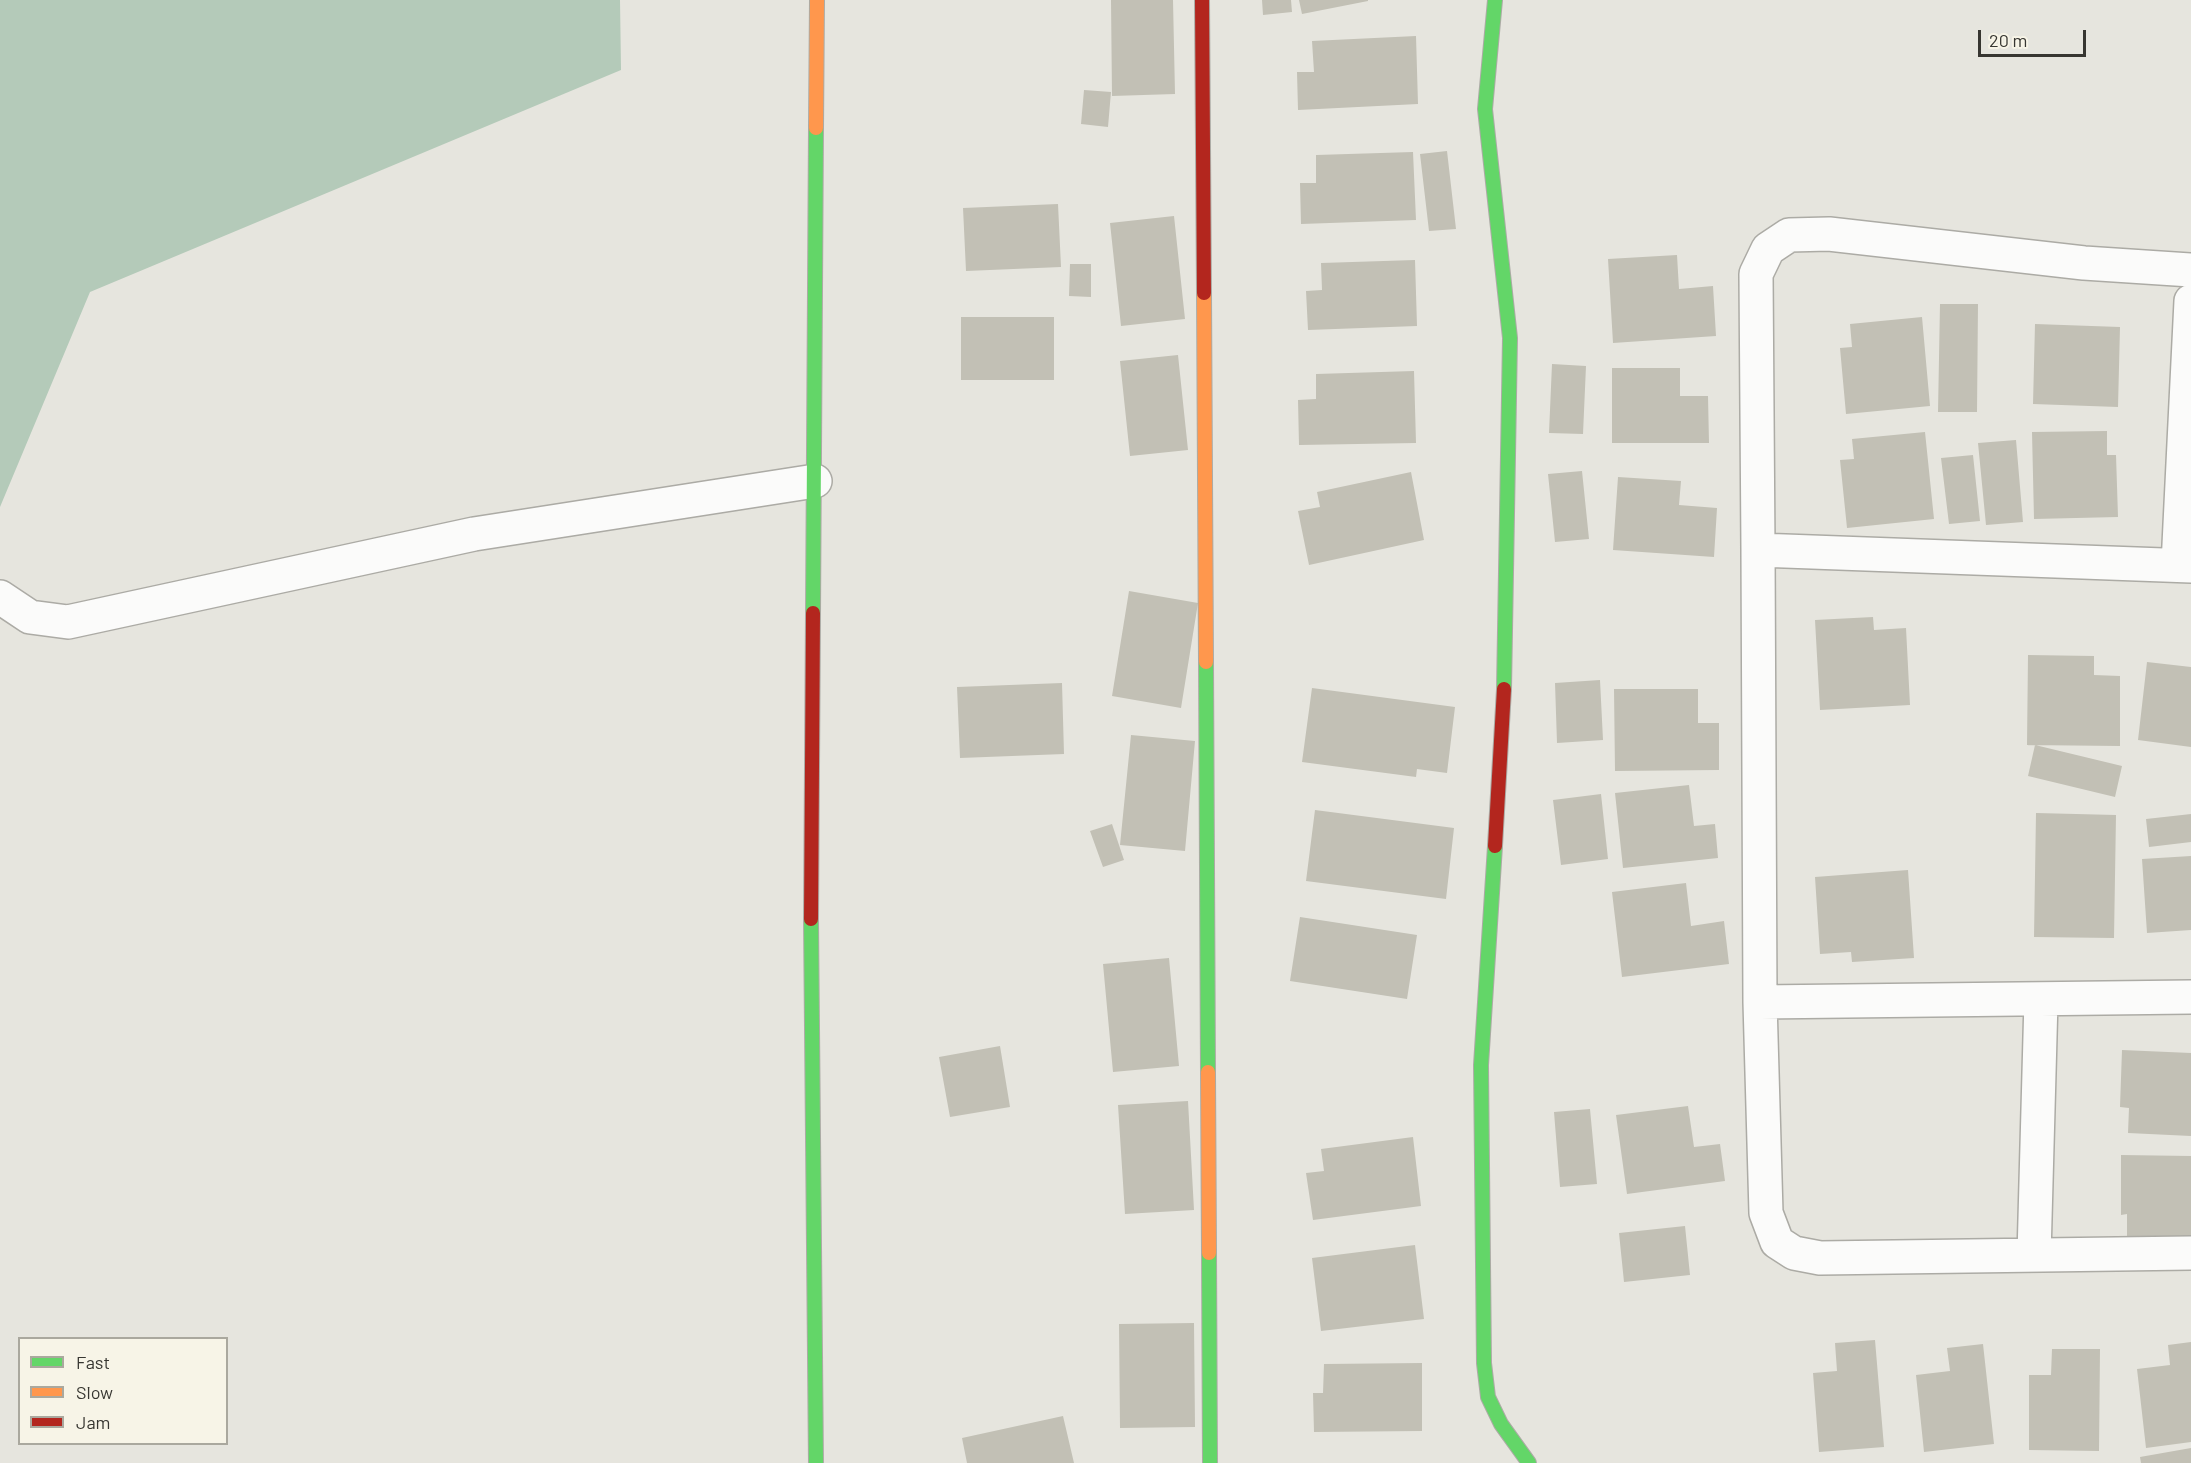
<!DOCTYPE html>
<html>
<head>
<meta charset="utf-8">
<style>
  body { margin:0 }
  #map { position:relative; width:2191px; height:1463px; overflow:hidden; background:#e6e5de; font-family:Barlow,sans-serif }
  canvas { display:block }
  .legend { position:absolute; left:18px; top:1337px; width:210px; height:108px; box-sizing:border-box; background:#f7f4e7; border:2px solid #aaa89e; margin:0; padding:8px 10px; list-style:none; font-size:18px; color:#373631 }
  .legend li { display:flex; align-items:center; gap:12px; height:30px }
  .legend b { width:30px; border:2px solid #aaa89e }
  .scale { position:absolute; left:1978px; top:30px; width:108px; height:27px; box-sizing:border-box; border:3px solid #373631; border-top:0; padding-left:8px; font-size:18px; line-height:21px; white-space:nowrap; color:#373631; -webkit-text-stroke:4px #f7f4e7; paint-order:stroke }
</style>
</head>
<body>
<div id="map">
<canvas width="2191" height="1463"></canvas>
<ul class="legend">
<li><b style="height:8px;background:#63d668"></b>Fast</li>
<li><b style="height:8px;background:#ff974d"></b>Slow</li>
<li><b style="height:8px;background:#b3261e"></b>Jam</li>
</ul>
<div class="scale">20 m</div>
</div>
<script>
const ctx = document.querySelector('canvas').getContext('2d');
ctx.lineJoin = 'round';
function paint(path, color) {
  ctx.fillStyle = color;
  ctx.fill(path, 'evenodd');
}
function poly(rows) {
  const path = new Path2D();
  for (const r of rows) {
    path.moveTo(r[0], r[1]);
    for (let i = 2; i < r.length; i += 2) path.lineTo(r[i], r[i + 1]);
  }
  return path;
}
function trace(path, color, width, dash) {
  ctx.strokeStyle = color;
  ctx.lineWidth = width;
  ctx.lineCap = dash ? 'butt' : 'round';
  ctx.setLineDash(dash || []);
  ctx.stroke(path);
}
paint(poly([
  [0,0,620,0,621,70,90,292,0,507]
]), '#b4cab9');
paint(poly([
  [1111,0,1173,0,1175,94,1112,96],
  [1262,0,1291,0,1292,12,1263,15],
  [1299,0,1368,0,1368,1,1302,14],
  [1416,36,1418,104,1298,110,1297,72,1314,72,1312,41],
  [1084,90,1111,92,1108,127,1081,124],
  [1447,151,1456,229,1429,231,1420,154],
  [1413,152,1416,220,1301,224,1300,183,1316,183,1316,155],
  [1058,204,1061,267,966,271,963,208],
  [1174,216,1185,319,1121,326,1110,223],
  [1677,255,1679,289,1713,286,1716,336,1613,343,1608,259],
  [1415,260,1417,326,1308,330,1306,291,1322,290,1321,263],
  [1070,264,1091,264,1091,297,1069,296],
  [1940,304,1978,304,1977,412,1938,412],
  [961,317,1054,317,1054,380,961,380],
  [1922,317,1930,406,1846,414,1840,348,1852,347,1850,324],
  [2035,324,2120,327,2118,407,2033,404],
  [1178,355,1188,450,1130,456,1120,361],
  [1552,364,1586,366,1583,434,1549,433],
  [1612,368,1680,368,1680,396,1708,396,1709,443,1612,443],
  [1414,371,1416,443,1299,445,1298,400,1316,399,1316,374],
  [2107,431,2107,455,2116,455,2118,517,2034,519,2032,432],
  [1925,432,1934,519,1847,528,1840,460,1854,459,1852,439],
  [2016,440,2023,522,1986,525,1978,443],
  [1973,455,1980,521,1949,524,1941,458],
  [1582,471,1589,539,1555,542,1548,474],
  [1411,472,1424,540,1309,565,1298,511,1320,507,1317,492],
  [1618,477,1681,481,1679,505,1717,508,1714,557,1613,550],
  [1129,591,1198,603,1181,708,1112,696],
  [1873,617,1874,630,1906,628,1910,705,1820,710,1815,620],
  [2028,655,2094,656,2094,675,2120,676,2120,746,2027,745],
  [2147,662,2191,667,2191,747,2138,740],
  [1600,680,1603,740,1557,743,1555,683],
  [1062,683,1064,754,960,758,957,687],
  [1312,688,1455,707,1447,773,1417,769,1416,777,1302,762],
  [1614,689,1698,689,1698,723,1719,723,1719,770,1615,771],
  [1131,735,1195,741,1185,851,1120,845],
  [2035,745,2122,766,2115,797,2028,776],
  [1689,785,1694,826,1715,824,1718,858,1623,868,1615,793],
  [1601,794,1608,859,1561,865,1553,800],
  [1315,810,1454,828,1446,899,1306,881],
  [2036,813,2116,815,2114,938,2034,937],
  [2191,814,2191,842,2149,847,2146,819],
  [1112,824,1124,860,1103,867,1090,831],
  [2191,856,2191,930,2147,933,2142,859],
  [1908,870,1914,958,1852,962,1851,952,1820,954,1815,877],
  [1686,883,1691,926,1724,921,1729,964,1622,977,1612,892],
  [1300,917,1417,935,1407,999,1290,981],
  [1169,958,1179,1066,1113,1072,1103,964],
  [1000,1046,1010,1107,950,1117,939,1057],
  [2122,1050,2191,1053,2191,1136,2128,1133,2129,1108,2120,1107],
  [1188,1101,1194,1210,1125,1214,1118,1105],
  [1688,1106,1694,1147,1720,1144,1725,1181,1627,1194,1616,1115],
  [1590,1109,1597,1184,1560,1187,1554,1112],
  [1413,1137,1421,1206,1313,1220,1306,1173,1324,1171,1321,1149],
  [2121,1155,2191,1156,2191,1247,2127,1246,2127,1214,2121,1215],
  [1685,1226,1690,1275,1624,1282,1619,1233],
  [1415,1245,1424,1319,1321,1331,1312,1258],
  [1194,1323,1195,1427,1120,1428,1119,1324],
  [1875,1340,1884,1447,1819,1452,1813,1373,1837,1371,1835,1343],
  [2191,1342,2191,1442,2146,1448,2137,1369,2170,1365,2168,1345],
  [1983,1344,1994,1444,1924,1452,1916,1375,1950,1371,1947,1348],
  [2052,1349,2100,1349,2099,1451,2029,1450,2029,1375,2051,1375],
  [1422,1363,1422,1431,1314,1432,1313,1393,1323,1393,1324,1364],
  [1063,1416,1074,1463,967,1463,962,1438],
  [2191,1448,2191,1463,2141,1463,2140,1457]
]), '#c2c0b5');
const street = poly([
  [1758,550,1756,274,1768,249,1789,235,1829,234,2084,263,2191,270],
  [2178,565,2191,301],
  [0,597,30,617,68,622,474,534,815,481],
  [2191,997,1760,1002,1766,1213,1777,1242,1794,1253,1820,1258,2191,1253],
  [1760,1002,1758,550,2191,566],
  [2034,1255,2041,1000]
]);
const fast = poly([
  [1495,0,1485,109,1510,338,1504,689],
  [813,613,816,128],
  [1206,662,1208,1072],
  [1495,846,1481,1065,1484,1363,1488,1397,1501,1424,1529,1463],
  [811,919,816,1463],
  [1209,1253,1210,1463]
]);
const slow = poly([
  [816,128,817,0],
  [1204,293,1206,662],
  [1208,1072,1209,1253]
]);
const jam = poly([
  [1202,0,1204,293],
  [1495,846,1504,689],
  [811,919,813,613]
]);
trace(street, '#acaba5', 36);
trace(fast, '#acaba5', 16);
trace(slow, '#acaba5', 16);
trace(jam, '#acaba5', 16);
trace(street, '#fbfbfa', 33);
trace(fast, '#63d668', 14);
trace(slow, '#ff974d', 14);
trace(jam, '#b3261e', 14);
</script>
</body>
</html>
